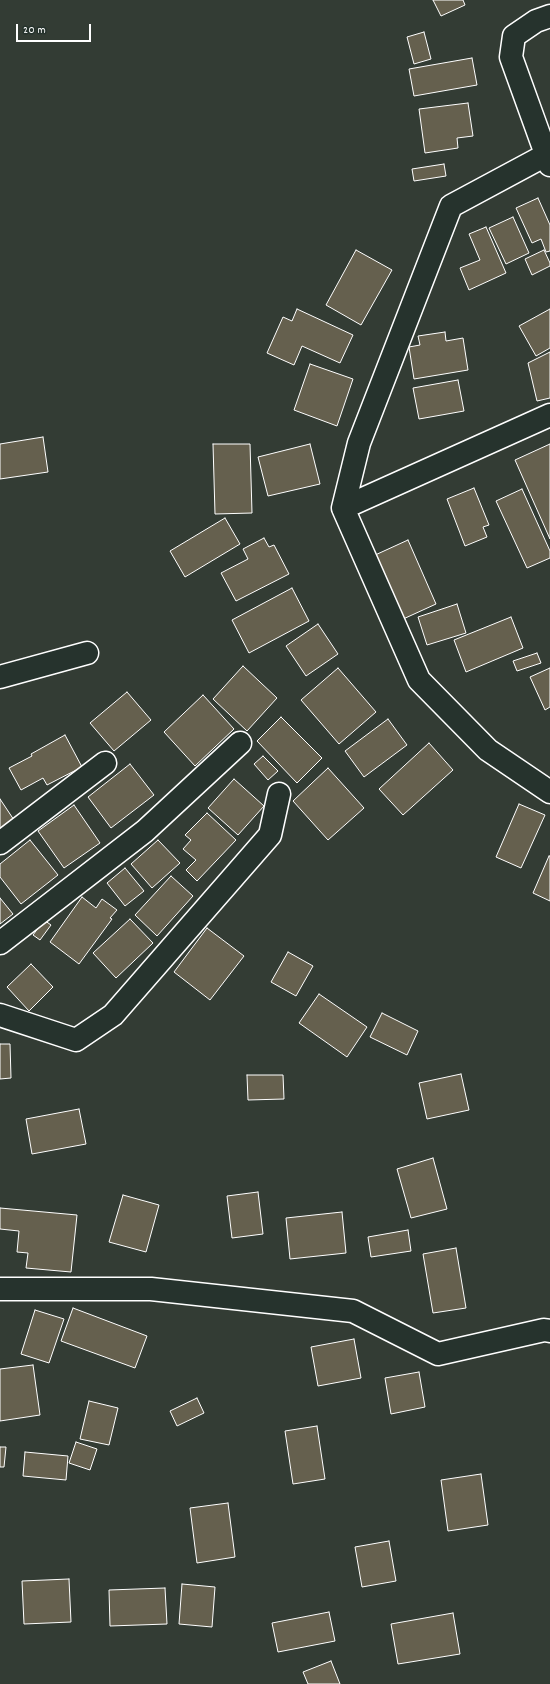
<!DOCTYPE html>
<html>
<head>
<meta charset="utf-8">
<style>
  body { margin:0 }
  #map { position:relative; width:550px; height:1684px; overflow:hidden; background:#333c34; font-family:Dekko,sans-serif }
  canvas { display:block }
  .scale { position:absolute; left:16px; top:24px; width:75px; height:18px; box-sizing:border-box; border:2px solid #fff; border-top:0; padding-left:5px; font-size:12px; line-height:14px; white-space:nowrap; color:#fff; -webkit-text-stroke:3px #26332d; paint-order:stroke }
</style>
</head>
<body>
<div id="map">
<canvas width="550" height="1684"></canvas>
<div class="scale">20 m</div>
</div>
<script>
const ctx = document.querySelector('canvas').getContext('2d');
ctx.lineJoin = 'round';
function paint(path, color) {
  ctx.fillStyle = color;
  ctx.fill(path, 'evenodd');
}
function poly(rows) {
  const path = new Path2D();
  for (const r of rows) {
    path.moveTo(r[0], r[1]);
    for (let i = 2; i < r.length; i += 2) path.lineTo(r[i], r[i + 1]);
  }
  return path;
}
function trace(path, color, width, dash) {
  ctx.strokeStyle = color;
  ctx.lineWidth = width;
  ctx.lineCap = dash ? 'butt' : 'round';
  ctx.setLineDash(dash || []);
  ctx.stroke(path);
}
const building = poly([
  [433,0,463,0,465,5,441,16,433,0],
  [424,32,431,59,414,64,407,37,424,32],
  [472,58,477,85,414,96,409,69,472,58],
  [468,103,473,136,457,138,458,148,425,153,419,109,468,103],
  [444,164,446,176,414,181,412,169,444,164],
  [538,198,550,225,550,251,546,252,541,239,532,243,516,208,538,198],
  [513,217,529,253,506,264,489,228,513,217],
  [486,227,506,273,469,290,460,268,480,260,469,234,486,227],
  [356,250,392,270,361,325,326,305,356,250],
  [544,250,550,263,550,266,532,275,525,259,544,250],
  [297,309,353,335,340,363,302,346,294,365,267,353,283,317,292,321,297,309],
  [550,309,550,348,536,356,519,326,550,309],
  [445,332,446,341,463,338,468,370,414,379,409,347,420,345,418,336,445,332],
  [550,352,550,398,537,401,528,363,550,352],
  [310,364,353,379,337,426,294,410,310,364],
  [458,380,464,411,419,419,413,388,458,380],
  [43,437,48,472,0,479,0,444,43,437],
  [213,444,250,444,252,513,215,514,213,444],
  [310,444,320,484,268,496,258,457,310,444],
  [550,444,550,539,515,460,550,444],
  [474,488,489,525,483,527,487,537,465,546,447,499,474,488],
  [522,489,550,551,550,558,527,568,496,501,522,489],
  [225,518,240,544,185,577,170,551,225,518],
  [264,538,269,547,274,545,289,574,236,601,221,573,248,559,243,549,264,538],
  [408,540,436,604,401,620,373,556,408,540],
  [292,588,309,621,249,653,232,620,292,588],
  [457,604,466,633,427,645,418,617,457,604],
  [511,617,523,648,466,672,454,640,511,617],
  [318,624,338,654,306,676,286,646,318,624],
  [537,653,541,663,517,671,513,661,537,653],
  [243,666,277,698,247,731,213,699,243,666],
  [338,668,376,712,339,744,301,700,338,668],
  [550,668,550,707,545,710,530,677,550,668],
  [127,692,151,720,114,751,90,723,127,692],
  [203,695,234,729,195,766,164,732,203,695],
  [281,717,322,758,297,783,257,741,281,717],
  [388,719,407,745,364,777,345,751,388,719],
  [65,735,82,767,47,785,43,778,21,790,9,768,32,756,31,754,65,735],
  [429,743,453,770,403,815,379,789,429,743],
  [263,756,278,771,268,780,254,764,263,756],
  [130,764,154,795,111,828,88,797,130,764],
  [328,768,364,808,328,840,293,801,328,768],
  [234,779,264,806,238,835,208,808,234,779],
  [0,799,14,820,0,830,0,799],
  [519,804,545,815,521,868,496,857,519,804],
  [74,805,100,843,64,868,38,831,74,805],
  [207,813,236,840,197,881,186,870,196,860,183,849,191,840,185,835,207,813],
  [30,840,58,875,21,904,0,877,0,864,30,840],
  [158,840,180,863,152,888,131,864,158,840],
  [549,856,550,856,550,901,533,893,549,856],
  [125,868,144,891,125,906,107,883,125,868],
  [171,876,193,896,157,936,135,915,171,876],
  [82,897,96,908,102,899,117,910,110,918,112,919,79,964,50,942,82,897],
  [0,898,13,914,0,924,0,898],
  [130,919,153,943,116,978,93,953,130,919],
  [44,920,51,925,40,940,33,935,44,920],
  [207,928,244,956,210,1000,174,972,207,928],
  [288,952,313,966,296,996,271,982,288,952],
  [31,964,53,987,29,1011,7,987,31,964],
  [319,994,367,1027,347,1057,299,1023,319,994],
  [382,1013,418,1031,407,1055,370,1037,382,1013],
  [0,1044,10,1044,11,1078,0,1079,0,1044],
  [461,1074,469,1110,427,1119,419,1083,461,1074],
  [247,1075,283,1075,284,1099,248,1100,247,1075],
  [79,1109,86,1144,32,1154,26,1119,79,1109],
  [433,1158,447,1209,411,1218,397,1169,433,1158],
  [258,1192,263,1234,232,1238,227,1196,258,1192],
  [123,1195,159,1205,146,1252,109,1242,123,1195],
  [0,1208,77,1215,71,1272,26,1268,28,1253,17,1252,19,1231,0,1229,0,1208],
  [342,1212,346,1253,290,1259,286,1218,342,1212],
  [408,1230,411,1251,371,1257,368,1237,408,1230],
  [456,1248,466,1308,433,1313,423,1254,456,1248],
  [73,1308,147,1336,135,1368,61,1341,73,1308],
  [35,1310,64,1319,49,1363,21,1354,35,1310],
  [354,1339,361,1378,318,1386,311,1347,354,1339],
  [33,1365,40,1415,0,1421,0,1369,33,1365],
  [419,1372,425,1407,391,1414,385,1378,419,1372],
  [197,1398,204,1413,177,1426,170,1411,197,1398],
  [89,1401,118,1408,109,1445,80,1439,89,1401],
  [317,1426,325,1479,293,1484,285,1431,317,1426],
  [76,1442,97,1449,90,1470,69,1463,76,1442],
  [0,1447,6,1447,4,1467,0,1467,0,1447],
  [25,1452,68,1456,66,1480,23,1476,25,1452],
  [481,1474,488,1525,448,1531,441,1480,481,1474],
  [228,1503,235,1557,197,1563,190,1508,228,1503],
  [389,1541,396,1581,362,1587,355,1547,389,1541],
  [69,1579,71,1622,24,1624,22,1581,69,1579],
  [182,1584,215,1587,212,1627,179,1624,182,1584],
  [165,1588,167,1624,110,1626,109,1590,165,1588],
  [329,1612,335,1641,278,1652,272,1623,329,1612],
  [453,1613,460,1654,398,1664,391,1624,453,1613],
  [331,1661,340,1684,308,1684,303,1672,331,1661]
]);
paint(building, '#65604e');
trace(building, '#fff', 1);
const minor = poly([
  [550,16,536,21,514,36,511,57,550,165],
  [546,155,451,206,359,443,343,508,419,680,488,750,550,792],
  [343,508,550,415],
  [0,677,87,653],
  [0,843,105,763],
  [0,943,145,831,240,743],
  [0,1015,76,1040,113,1015,270,835,279,794],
  [0,1289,151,1289,353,1311,438,1354,544,1330,550,1331]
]);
trace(minor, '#fff', 25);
trace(minor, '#26332d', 22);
</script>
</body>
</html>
